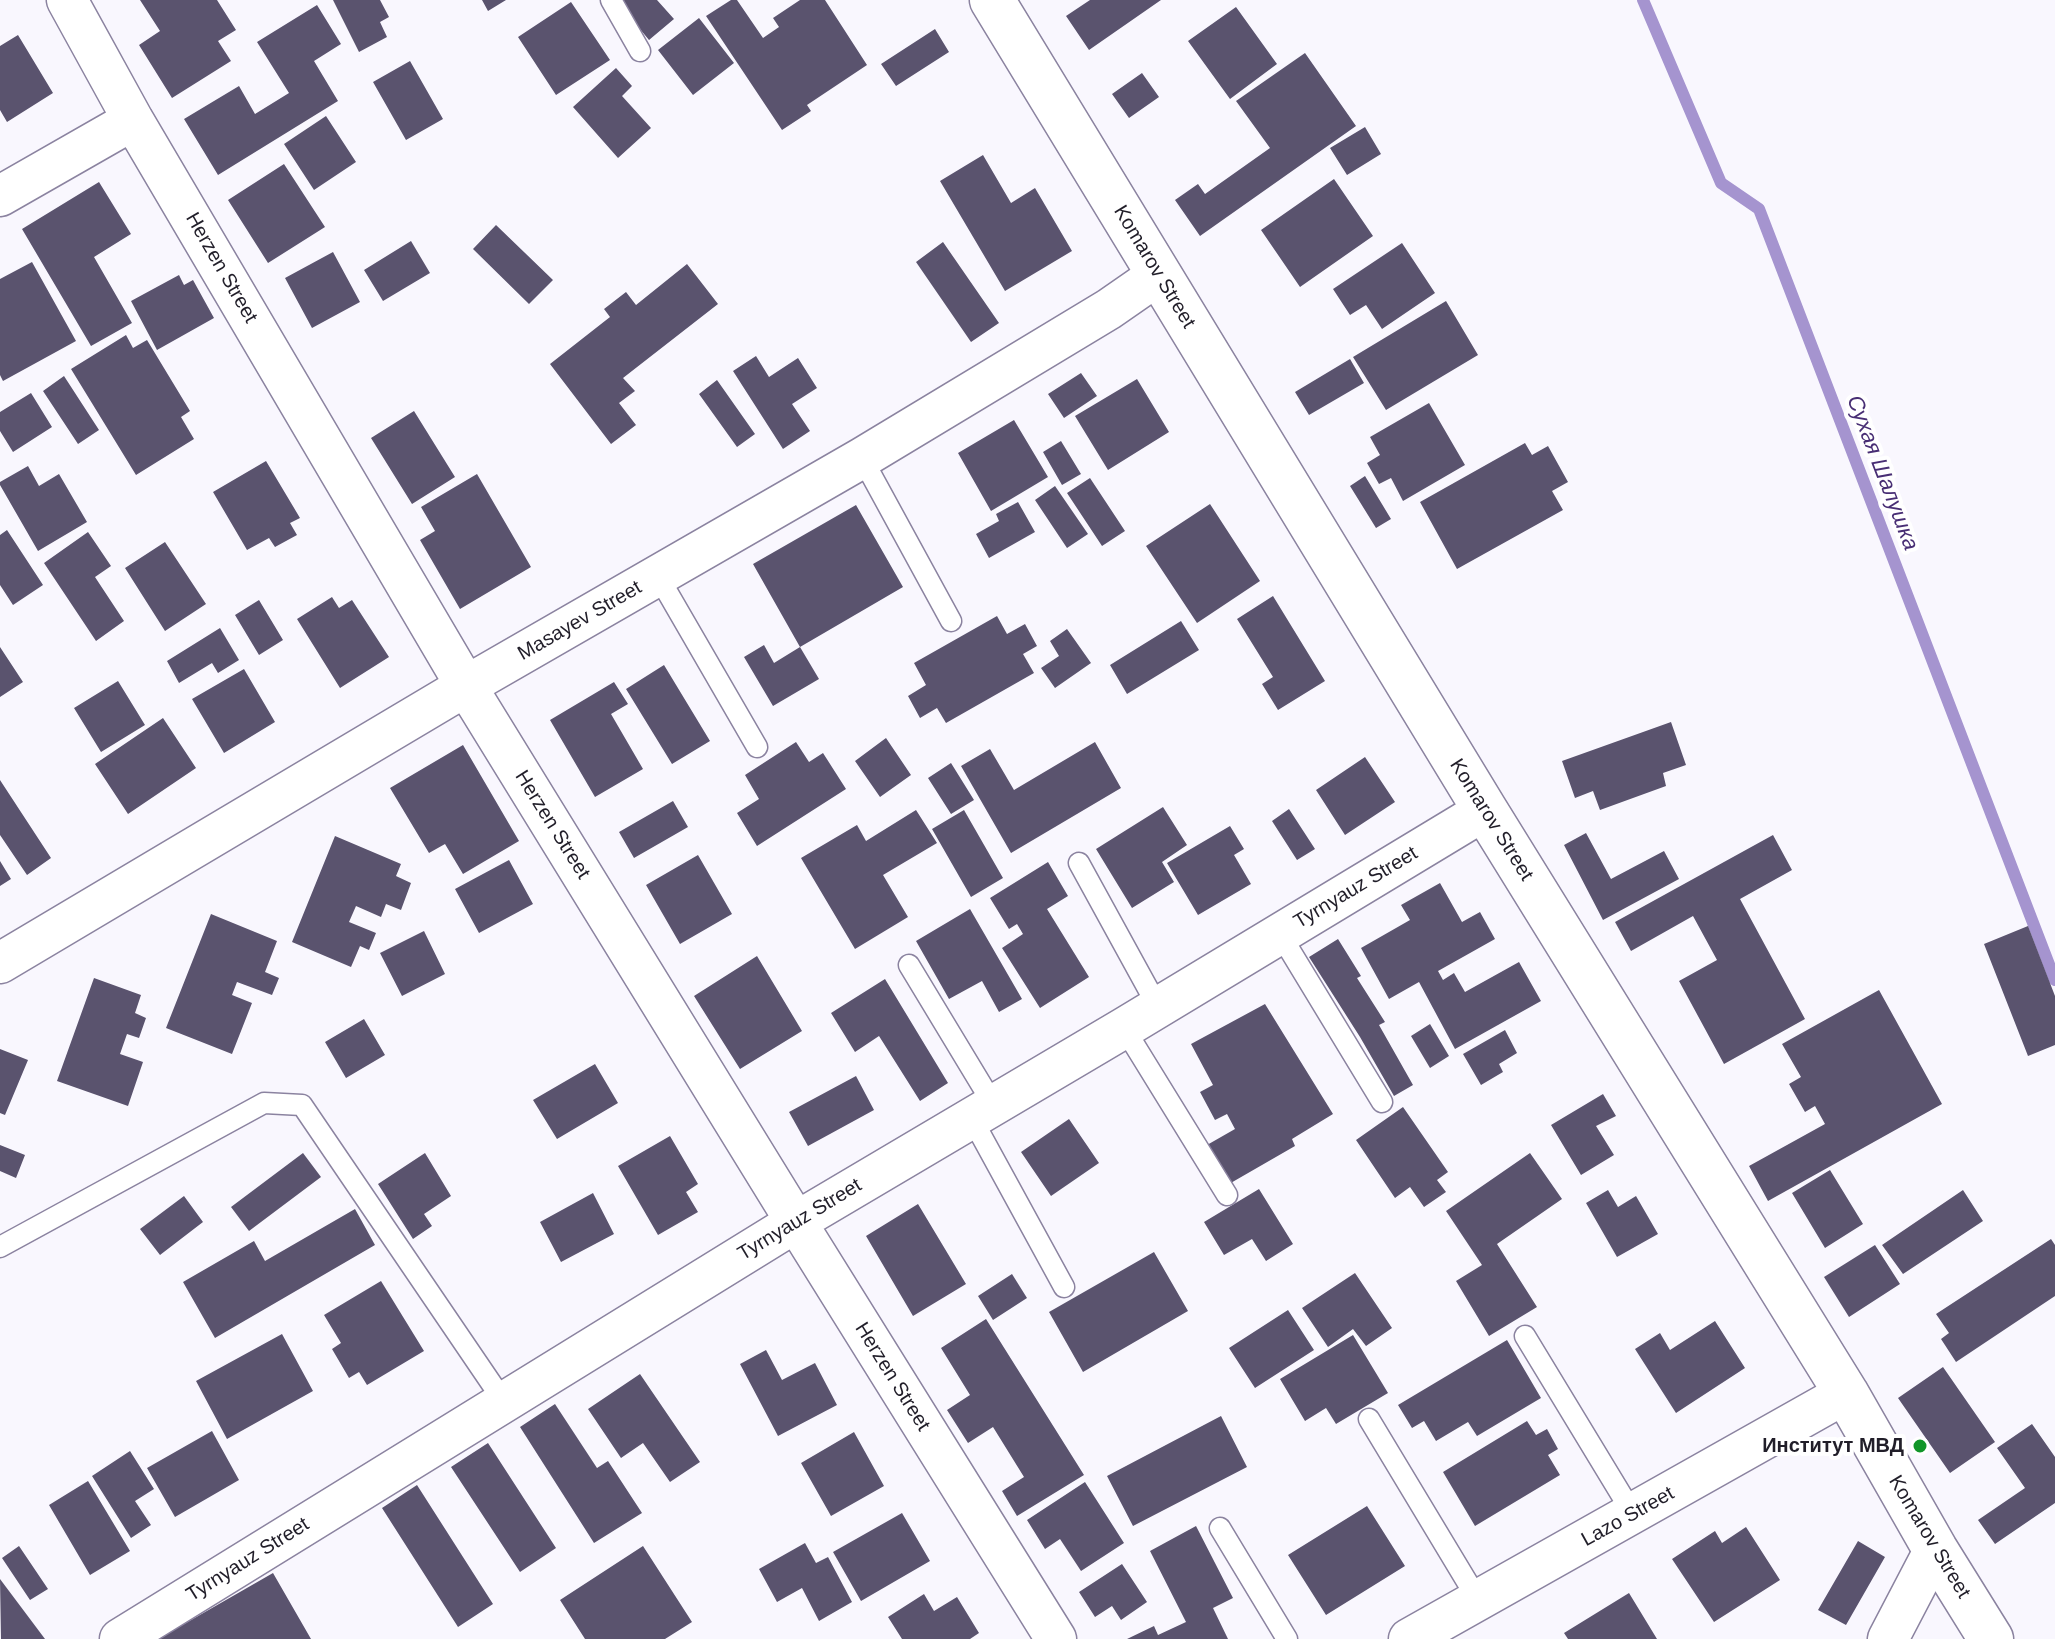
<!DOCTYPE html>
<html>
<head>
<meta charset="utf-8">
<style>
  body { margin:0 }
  canvas { display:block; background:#f9f7fe }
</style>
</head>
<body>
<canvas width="2055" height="1639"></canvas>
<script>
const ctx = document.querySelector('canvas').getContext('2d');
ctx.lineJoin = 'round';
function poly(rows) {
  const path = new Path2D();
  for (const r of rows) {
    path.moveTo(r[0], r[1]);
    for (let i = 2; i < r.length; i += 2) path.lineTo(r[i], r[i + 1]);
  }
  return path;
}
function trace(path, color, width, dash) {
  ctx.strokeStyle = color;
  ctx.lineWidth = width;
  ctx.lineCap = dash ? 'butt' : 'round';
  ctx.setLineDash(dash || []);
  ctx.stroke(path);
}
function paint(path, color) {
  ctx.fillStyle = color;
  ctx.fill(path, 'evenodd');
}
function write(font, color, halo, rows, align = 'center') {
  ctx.font = font + ' Arial,sans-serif';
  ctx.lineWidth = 8;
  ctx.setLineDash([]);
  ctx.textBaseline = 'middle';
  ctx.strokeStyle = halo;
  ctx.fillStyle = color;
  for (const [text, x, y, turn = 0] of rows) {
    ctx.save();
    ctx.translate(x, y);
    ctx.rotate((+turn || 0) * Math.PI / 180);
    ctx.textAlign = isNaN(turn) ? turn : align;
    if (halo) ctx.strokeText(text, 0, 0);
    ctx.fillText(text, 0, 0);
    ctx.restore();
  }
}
trace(poly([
  [1643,0,1721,183,1759,209,2055,980]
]), '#a594cf', 12);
paint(poly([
  [140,0,217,0,236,30,218,41,231,61,172,98,139,45,160,31],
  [333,0,380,0,389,17,380,22,387,37,359,52],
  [482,0,506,0,488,11],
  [616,0,657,0,674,19,649,40],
  [731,0,737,0,763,38,779,27,773,18,800,0,825,0,867,65,807,105,811,111,782,130,706,16],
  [1090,0,1161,0,1089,50,1066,16],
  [571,2,610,60,556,95,518,37],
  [317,5,341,44,314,61,338,101,218,175,184,119,239,86,255,114,289,93,257,42],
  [1236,7,1277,64,1230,99,1188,41],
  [699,18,734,63,693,95,658,50],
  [935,29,949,52,896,86,881,64],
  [18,35,53,93,7,122,0,110,0,46],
  [1305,53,1356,126,1200,236,1175,200,1198,184,1205,194,1270,148,1236,101],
  [410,61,443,119,406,140,373,82],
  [616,68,632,86,622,96,651,128,618,158,573,107],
  [1142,73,1159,97,1129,118,1112,94],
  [326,116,356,162,314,190,284,144],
  [1365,127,1381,154,1347,175,1330,148],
  [983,155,1011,203,1035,188,1072,251,1005,291,940,181],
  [284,164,325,227,268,263,228,200],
  [1334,179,1373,236,1300,287,1261,230],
  [99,182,131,234,94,257,132,323,91,346,22,229],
  [496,225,553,280,529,304,473,249],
  [411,241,430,273,383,301,364,270],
  [943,242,999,323,971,342,916,262],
  [1402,243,1435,293,1382,329,1366,305,1350,315,1333,289],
  [333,252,360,302,312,328,285,278],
  [32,262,76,341,3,381,0,375,0,279],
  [687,264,718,304,623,378,635,391,619,403,636,425,611,444,550,364,610,317,604,309,626,292,636,305],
  [179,275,184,285,193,280,214,318,157,350,131,301],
  [1446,301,1478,355,1386,410,1353,357],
  [126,335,133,348,147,340,190,411,181,417,194,439,136,475,71,369],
  [756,356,769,377,798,358,817,388,792,404,810,431,783,449,733,371],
  [1350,359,1364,383,1309,415,1295,392],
  [1081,373,1097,396,1064,418,1048,394],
  [64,376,99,430,78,444,43,391],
  [1137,379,1169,432,1108,470,1075,416],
  [717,380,755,434,737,447,699,394],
  [31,393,52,427,13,452,0,431,0,412],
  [1429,403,1465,465,1403,501,1391,478,1379,484,1367,463,1380,455,1370,437],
  [414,411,455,477,412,504,371,438],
  [1014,420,1048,477,991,511,958,453],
  [1061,441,1081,474,1062,485,1043,452],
  [1525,443,1532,455,1548,446,1568,482,1552,491,1563,510,1457,569,1420,502],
  [266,461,300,518,290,523,297,535,275,547,269,538,247,550,213,492],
  [28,466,39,486,59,474,87,522,38,551,0,485,0,482],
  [477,474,531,567,460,609,420,540,435,531,421,507],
  [1365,476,1391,519,1376,528,1350,486],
  [1090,478,1125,531,1102,546,1067,493],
  [1055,486,1088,534,1067,548,1035,500],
  [1018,502,1035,532,989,558,976,534,999,521,996,514],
  [1210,504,1260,581,1197,623,1146,546],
  [856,505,903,587,800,647,753,564],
  [7,530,43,585,13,605,0,585,0,535],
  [88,532,111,566,95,577,124,621,96,641,44,563],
  [165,542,206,604,165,631,125,568],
  [1273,596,1325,681,1278,710,1262,684,1273,677,1237,619],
  [332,597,339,608,352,600,389,657,340,688,297,619],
  [259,600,283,640,259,655,235,615],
  [997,616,1007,634,1025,624,1037,646,1023,654,1034,673,946,723,937,708,920,718,908,696,926,685,914,663],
  [1181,621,1199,650,1127,694,1110,665],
  [220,628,239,660,218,673,212,663,179,683,167,661],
  [1067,629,1091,663,1055,688,1041,668,1059,656,1050,641],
  [764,645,774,663,800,647,819,679,773,706,744,657],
  [0,647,23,682,0,697],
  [664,665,710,741,672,764,626,689],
  [244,669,275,722,224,753,192,699],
  [118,681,145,725,101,752,74,708],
  [614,682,628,704,611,714,643,769,595,797,550,720],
  [163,718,196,768,128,814,95,764],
  [1671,722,1686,765,1663,773,1666,786,1600,810,1593,791,1575,798,1562,761],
  [886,738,911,775,880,797,855,761],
  [796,742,809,762,823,753,846,789,757,846,737,813,759,799,745,775],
  [1095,742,1121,788,1011,853,961,766,990,749,1014,790],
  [463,745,519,841,463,874,445,844,429,853,390,788],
  [1365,757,1395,802,1345,835,1316,790],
  [951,763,974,800,951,814,928,778],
  [0,780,51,858,27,875,0,835],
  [673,801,688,827,634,858,619,832],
  [1163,807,1187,845,1162,862,1174,882,1132,908,1096,849],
  [1289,809,1315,849,1297,860,1272,821],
  [916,810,937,843,883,875,908,917,855,949,801,858,857,825,866,841],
  [964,810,1003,878,971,897,932,829],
  [1230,826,1244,849,1234,855,1251,884,1198,915,1167,863],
  [1586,833,1611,879,1664,851,1679,879,1603,920,1564,845],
  [1773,835,1792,870,1740,899,1805,1019,1724,1064,1679,981,1717,960,1693,916,1631,951,1615,922],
  [335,836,401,864,396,876,411,883,401,910,386,904,381,917,356,906,349,922,376,933,369,950,360,946,351,967,292,942],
  [698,855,732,914,680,944,646,885],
  [509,860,533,904,479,933,455,889],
  [0,861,11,879,0,886],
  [1048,862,1068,896,1047,909,1089,977,1040,1008,1002,948,1023,934,1017,924,1009,929,990,898],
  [1440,883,1462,922,1480,912,1495,939,1438,971,1443,980,1454,973,1465,992,1519,962,1541,1001,1455,1049,1419,982,1389,999,1361,948,1410,920,1401,905],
  [970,909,1022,999,999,1012,982,981,949,999,916,941],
  [211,914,277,941,265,972,279,978,272,995,237,982,232,995,252,1003,232,1054,166,1028],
  [2028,926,2055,996,2055,1045,2028,1056,1984,944],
  [424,931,445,974,402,996,380,953],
  [1338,939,1361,976,1357,978,1385,1022,1379,1025,1413,1085,1394,1096,1360,1037,1309,957],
  [757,956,802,1031,740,1069,694,996],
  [94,978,141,995,135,1013,146,1018,139,1038,127,1034,120,1054,143,1062,128,1106,57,1081],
  [885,979,948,1083,920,1101,879,1036,855,1052,831,1013],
  [1879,990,1942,1104,1768,1201,1749,1166,1825,1124,1815,1106,1805,1112,1789,1084,1801,1077,1782,1044],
  [1265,1004,1333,1114,1292,1139,1295,1146,1229,1184,1207,1145,1235,1129,1227,1114,1215,1120,1200,1092,1213,1085,1191,1044],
  [364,1019,385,1055,346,1078,325,1042],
  [1430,1024,1449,1056,1430,1068,1411,1036],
  [1505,1030,1517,1053,1499,1064,1503,1072,1481,1085,1463,1054],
  [0,1049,28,1060,5,1115,0,1113],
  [595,1064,618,1103,557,1139,533,1100],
  [856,1076,874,1110,808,1146,789,1112],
  [1603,1094,1616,1116,1596,1126,1614,1155,1581,1175,1551,1125],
  [1403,1107,1448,1172,1437,1180,1446,1192,1424,1207,1410,1187,1395,1198,1356,1140],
  [1069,1119,1099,1163,1051,1196,1021,1152],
  [670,1136,698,1184,686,1192,698,1212,658,1235,618,1166],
  [0,1145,25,1155,16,1178,0,1171],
  [303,1153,321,1177,249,1231,231,1207],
  [425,1153,451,1196,424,1214,432,1226,413,1239,378,1184],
  [1530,1153,1562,1199,1497,1244,1537,1307,1489,1336,1456,1281,1482,1265,1446,1211],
  [1830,1170,1863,1224,1825,1248,1792,1193],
  [1259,1189,1293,1244,1266,1261,1252,1239,1224,1255,1204,1222],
  [1608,1190,1618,1207,1636,1196,1658,1234,1617,1257,1586,1203],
  [1963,1190,1983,1221,1903,1274,1882,1245],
  [593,1193,614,1234,561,1262,540,1222],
  [184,1196,203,1222,160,1255,140,1229],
  [918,1204,966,1284,913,1316,866,1236],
  [355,1209,375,1245,215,1338,183,1282,254,1241,265,1261],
  [2051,1239,2055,1245,2055,1296,1956,1362,1941,1339,1949,1333,1936,1314],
  [1875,1245,1900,1284,1849,1317,1824,1277],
  [1154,1252,1188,1311,1083,1372,1049,1312],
  [1355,1273,1392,1328,1366,1346,1353,1329,1328,1347,1302,1308],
  [1012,1274,1027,1298,993,1320,978,1296],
  [381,1281,424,1351,367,1385,359,1372,349,1378,332,1349,341,1343,324,1315],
  [1288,1310,1314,1350,1255,1388,1229,1348],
  [986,1319,1084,1475,1017,1516,1002,1491,1024,1477,993,1427,968,1443,947,1410,970,1395,941,1348],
  [1715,1321,1745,1368,1676,1413,1635,1349,1660,1333,1670,1350],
  [282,1334,313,1391,227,1439,196,1381],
  [1353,1335,1388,1393,1336,1424,1326,1408,1305,1421,1280,1379],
  [1507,1340,1541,1398,1477,1436,1468,1422,1436,1441,1424,1421,1412,1428,1398,1405],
  [766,1350,782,1380,815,1363,837,1405,778,1436,740,1364],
  [1943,1367,1995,1442,1950,1473,1898,1398],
  [640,1374,700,1462,670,1482,643,1443,621,1458,588,1409],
  [555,1404,597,1468,608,1461,642,1513,594,1543,520,1427],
  [1221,1416,1247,1467,1133,1526,1107,1476],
  [1527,1421,1536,1435,1547,1429,1558,1449,1548,1455,1560,1475,1475,1526,1443,1472],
  [2032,1424,2055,1457,2055,1503,1995,1544,1978,1520,2025,1488,1997,1448],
  [212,1431,239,1480,175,1517,147,1468],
  [854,1432,884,1486,831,1516,801,1463],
  [488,1443,556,1548,520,1572,451,1467],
  [130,1451,154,1489,135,1501,151,1525,131,1538,92,1476],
  [88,1481,130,1551,90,1575,49,1505],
  [1085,1482,1124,1543,1081,1571,1060,1539,1045,1549,1027,1520],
  [417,1485,493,1604,458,1627,382,1508],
  [1367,1506,1405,1566,1326,1615,1288,1555],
  [902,1513,930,1561,861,1601,833,1552],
  [1196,1526,1233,1598,1213,1608,1228,1639,1127,1639,1154,1626,1158,1635,1186,1622,1150,1551],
  [1746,1527,1780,1580,1714,1622,1672,1559,1715,1531,1722,1543],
  [1858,1541,1885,1557,1846,1625,1818,1610],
  [805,1543,816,1563,828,1557,852,1602,819,1621,802,1588,777,1602,759,1569],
  [19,1546,48,1589,30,1600,2,1558],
  [643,1546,692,1622,665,1639,585,1639,560,1600],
  [1122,1564,1147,1602,1121,1620,1112,1606,1095,1617,1079,1592],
  [273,1573,311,1639,158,1639],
  [0,1579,45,1639,1,1639],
  [1629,1593,1657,1639,1568,1639,1564,1633],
  [924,1594,934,1611,957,1597,979,1633,970,1639,902,1639,888,1617]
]), '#5a536e');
const lane = poly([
  [611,0,640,51],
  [862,458,951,621],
  [658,576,757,747],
  [1079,863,1158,1007],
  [1280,934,1382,1102],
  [909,965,993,1104],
  [1124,1028,1227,1195],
  [971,1117,1064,1287],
  [0,1247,264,1103,302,1105,504,1402],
  [1525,1336,1633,1514],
  [1369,1419,1478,1600],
  [1220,1528,1287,1639]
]);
const street = poly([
  [67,0,133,120,466,686,796,1222,1056,1639],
  [0,196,133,120],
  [0,963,466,686,862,458,1109,309,1158,275],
  [120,1639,796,1222,1124,1028,1485,810],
  [1409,1639,1846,1393],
  [1888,1639,1935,1549]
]);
const secondary = poly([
  [992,0,1485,810,1846,1393,1935,1549,1991,1639]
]);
trace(lane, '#8b83a0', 23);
trace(street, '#8b83a0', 43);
trace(secondary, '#8b83a0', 47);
trace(lane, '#fff', 20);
trace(street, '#fff', 40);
trace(secondary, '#fff', 44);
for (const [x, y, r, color] of [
  [1920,1446,8,"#119529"]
]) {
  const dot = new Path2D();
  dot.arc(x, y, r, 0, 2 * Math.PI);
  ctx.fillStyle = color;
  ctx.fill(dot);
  trace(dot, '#fff', 3);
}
write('20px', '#211e29', '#fff', [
  ["Komarov Street",1154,267,59],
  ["Herzen Street",221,268,60],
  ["Masayev Street",580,621,-30],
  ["Komarov Street",1491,820,58],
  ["Herzen Street",552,825,58],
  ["Tyrnyauz Street",1356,888,-31],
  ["Tyrnyauz Street",800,1220,-31],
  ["Herzen Street",892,1377,58],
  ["Lazo Street",1628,1517,-29],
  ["Komarov Street",1929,1537,59],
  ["Tyrnyauz Street",248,1560,-32]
]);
write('bold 20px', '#211e29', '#fff', [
  ["Институт МВД",1904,1446]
], 'right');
write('italic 22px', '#482e74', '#fff', [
  ["Сухая Шалушка",1882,473,69]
]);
</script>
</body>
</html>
